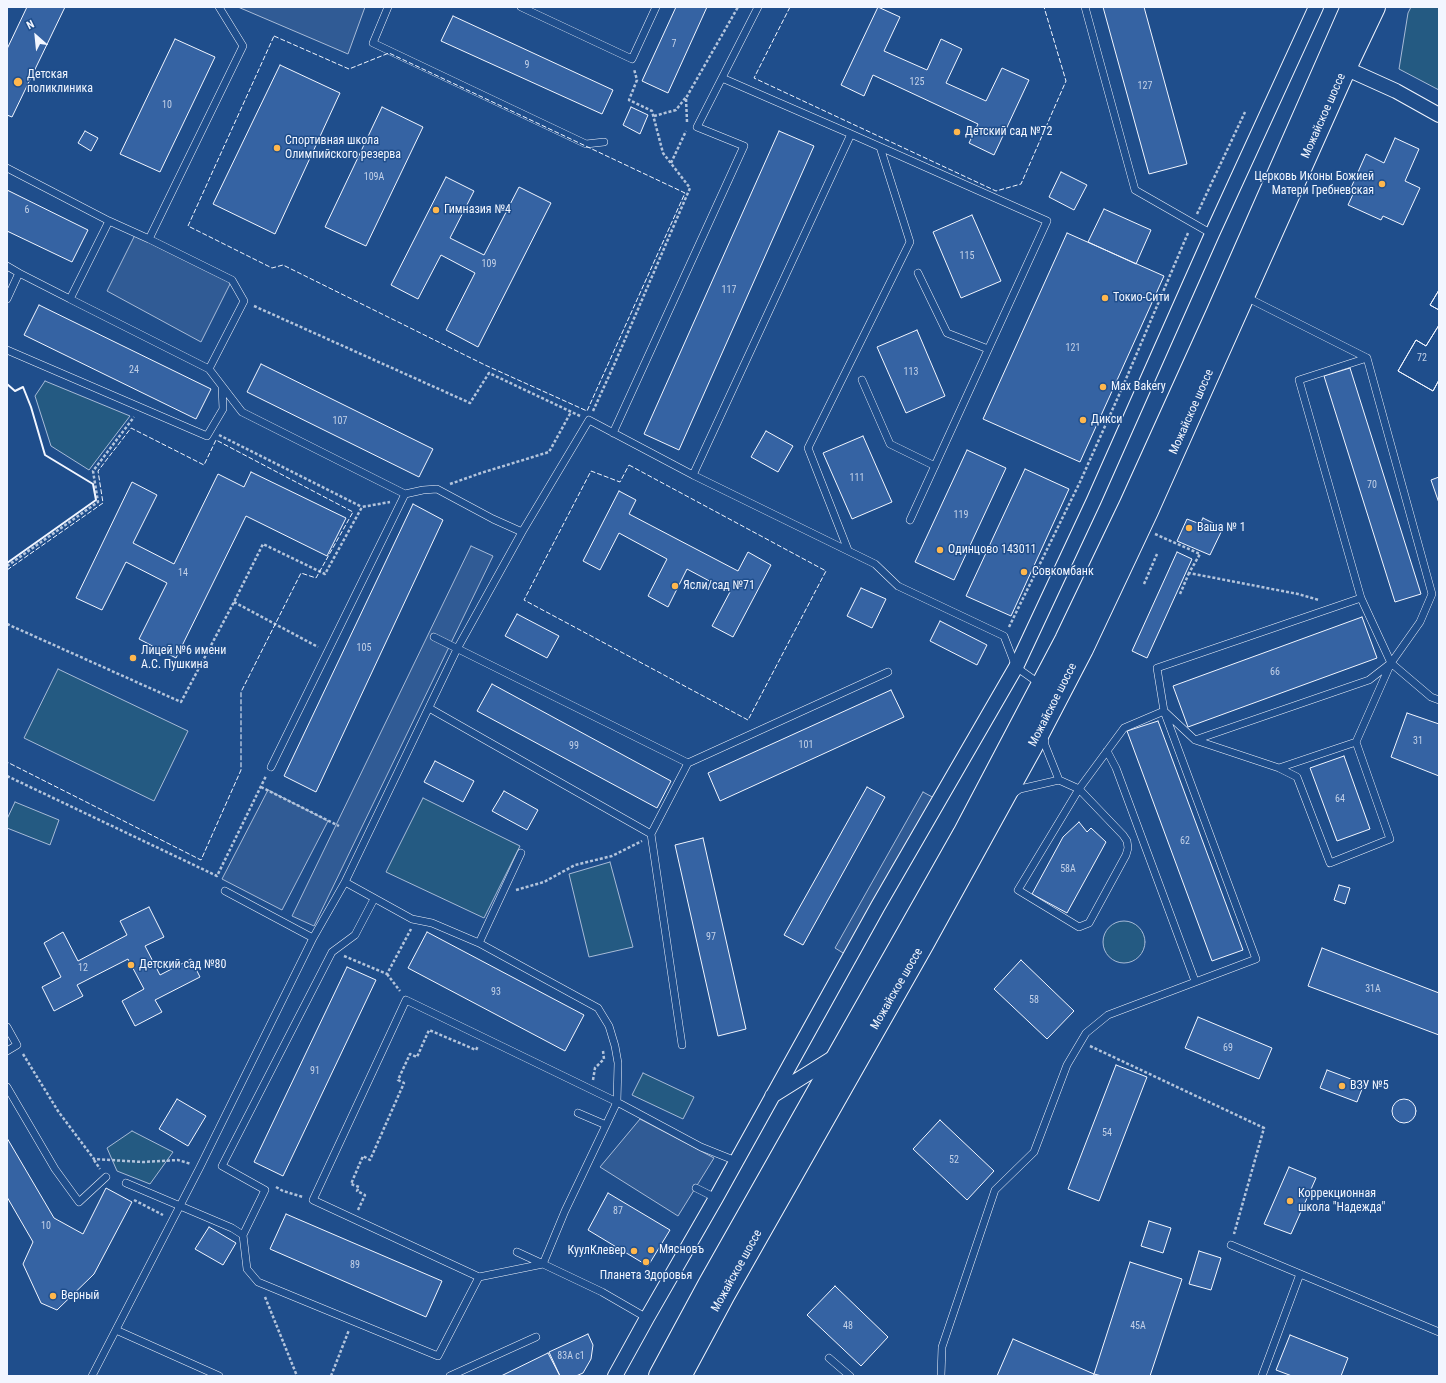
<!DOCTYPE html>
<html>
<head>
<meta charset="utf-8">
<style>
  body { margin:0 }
  #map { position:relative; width:1446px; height:1383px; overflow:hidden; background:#1f4e8c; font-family:"Roboto Condensed",sans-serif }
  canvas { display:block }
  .frame { position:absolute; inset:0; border:8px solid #f2f6ff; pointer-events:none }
  .north { position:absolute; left:16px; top:16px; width:40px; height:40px; -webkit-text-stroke:3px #1f4e8c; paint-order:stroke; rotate:333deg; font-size:11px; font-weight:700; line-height:16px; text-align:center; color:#f2f6ff }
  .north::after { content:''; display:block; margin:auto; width:14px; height:18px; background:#f2f6ff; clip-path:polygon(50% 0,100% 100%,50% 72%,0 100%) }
</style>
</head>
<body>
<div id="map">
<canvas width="1446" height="1383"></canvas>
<div class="frame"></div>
<div class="north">N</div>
</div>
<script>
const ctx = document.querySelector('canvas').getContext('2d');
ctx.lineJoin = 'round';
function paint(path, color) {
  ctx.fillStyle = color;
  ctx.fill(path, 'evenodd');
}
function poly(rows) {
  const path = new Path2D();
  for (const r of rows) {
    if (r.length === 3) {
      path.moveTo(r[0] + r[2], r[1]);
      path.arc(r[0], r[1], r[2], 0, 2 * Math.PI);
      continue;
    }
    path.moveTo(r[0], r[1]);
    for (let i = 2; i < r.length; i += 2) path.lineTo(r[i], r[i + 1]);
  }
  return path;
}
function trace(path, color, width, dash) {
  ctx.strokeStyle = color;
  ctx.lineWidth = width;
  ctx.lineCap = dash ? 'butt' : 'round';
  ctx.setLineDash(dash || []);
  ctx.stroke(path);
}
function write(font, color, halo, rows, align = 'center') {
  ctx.font = font + ' "Roboto Condensed",sans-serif';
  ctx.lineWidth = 3;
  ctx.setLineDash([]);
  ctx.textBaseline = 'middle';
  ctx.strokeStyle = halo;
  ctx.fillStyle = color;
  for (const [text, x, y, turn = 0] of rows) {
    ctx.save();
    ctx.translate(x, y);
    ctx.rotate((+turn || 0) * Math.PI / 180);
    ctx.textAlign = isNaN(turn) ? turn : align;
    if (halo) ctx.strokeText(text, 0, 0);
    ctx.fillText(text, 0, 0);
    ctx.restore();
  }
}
const green = poly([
  [1411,7,1439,7,1439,90,1399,69,1408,13,1411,7],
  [45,381,130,416,89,470,51,446,35,396,45,381],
  [58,669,188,731,154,801,24,738,58,669],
  [423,798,520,846,484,918,386,872,423,798],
  [15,802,59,820,50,845,7,828,7,819,15,802],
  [610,862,633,947,589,957,569,874,610,862],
  [1124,942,21],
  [643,1073,694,1097,683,1119,632,1095,643,1073],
  [132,1131,173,1152,150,1184,117,1171,107,1148,132,1131]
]);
paint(green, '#245a82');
trace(green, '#a8bbd7', 1);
const parking = poly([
  [238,7,365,7,348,54,238,7],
  [136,233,232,280,201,342,107,291,136,233],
  [471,546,493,556,314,926,292,916,471,546],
  [268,790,328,821,282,910,222,879,268,790],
  [923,792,936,799,848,956,835,948,923,792],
  [640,1119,714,1158,678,1216,600,1167,640,1119]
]);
paint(parking, '#305b95');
trace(parking, '#a8bbd7', 1);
const building = poly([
  [27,7,65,7,12,117,7,115,7,49,27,7],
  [676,7,707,7,668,93,642,81,676,7],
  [878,7,900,17,884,51,927,70,941,39,962,49,946,83,986,101,1002,68,1029,80,994,155,969,143,978,124,873,75,864,96,841,85,878,7],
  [1103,7,1144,7,1187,164,1149,174,1103,7],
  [453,16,613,90,602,114,441,41,453,16],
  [175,39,215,57,160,172,120,154,175,39],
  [280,65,340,93,275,234,213,204,280,65],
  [382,107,423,127,366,246,325,227,382,107],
  [631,107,648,115,640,134,623,125,631,107],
  [85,131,98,138,91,151,78,143,85,131],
  [779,131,814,146,679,450,644,434,779,131],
  [1395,138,1419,149,1405,181,1420,188,1403,225,1383,216,1381,220,1348,205,1354,192,1350,190,1366,154,1384,163,1395,138],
  [1061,172,1087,185,1074,210,1049,197,1061,172],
  [446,177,474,191,450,238,484,255,519,187,551,203,478,347,446,330,475,273,441,255,418,299,391,285,446,177],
  [7,190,88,230,72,262,7,231,7,190],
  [1104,209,1151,230,1136,264,1088,242,1104,209],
  [972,215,1001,281,961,298,933,232,972,215],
  [1067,233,1164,276,1080,462,983,419,1067,233],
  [1439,290,1439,310,1430,305,1439,290],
  [1439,290,1439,310,1430,305,1439,290],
  [39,305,211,389,196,419,24,335,39,305],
  [1439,325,1439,380,1433,391,1398,371,1416,340,1426,346,1439,325],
  [1439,325,1439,380,1433,391,1398,371,1416,340,1426,346,1439,325],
  [917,330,945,396,906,413,877,347,917,330],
  [261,364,433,449,419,477,247,392,261,364],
  [1350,368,1421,594,1395,602,1324,376,1350,368],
  [766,431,793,446,778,472,751,457,766,431],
  [863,436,892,502,852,519,823,453,863,436],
  [967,450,1006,468,954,580,915,562,967,450],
  [1025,469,1069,489,1011,616,966,596,1025,469],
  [251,472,346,518,327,556,246,516,176,658,139,639,167,583,126,562,102,610,76,598,132,482,157,495,133,543,174,564,218,474,244,487,251,472],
  [1439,477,1439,503,1431,480,1439,477],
  [619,491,636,500,629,514,738,571,748,552,771,565,733,637,712,626,730,592,687,569,668,607,648,596,667,559,619,533,600,570,583,561,619,491],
  [413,504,443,520,316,792,284,776,413,504],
  [1203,518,1223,528,1210,555,1177,541,1187,519,1200,524,1203,518],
  [1177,552,1192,559,1147,658,1132,651,1177,552],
  [861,588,886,599,872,628,847,616,861,588],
  [517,614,559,636,547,658,505,636,517,614],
  [1362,617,1377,658,1188,727,1173,686,1362,617],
  [940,621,987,645,977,665,930,641,940,621],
  [492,684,671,781,657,808,477,711,492,684],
  [891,690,904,717,720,801,708,773,891,690],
  [1407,713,1439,724,1439,776,1391,757,1407,713],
  [1158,721,1243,950,1212,961,1127,731,1158,721],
  [1344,756,1370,829,1337,841,1310,768,1344,756],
  [435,761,474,781,463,802,424,782,435,761],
  [867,787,885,797,803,945,784,935,867,787],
  [504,791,538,810,527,830,492,811,504,791],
  [1079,822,1087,832,1091,828,1106,842,1067,913,1032,894,1063,837,1079,822],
  [703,838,746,1029,718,1036,675,845,703,838],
  [1339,885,1350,888,1345,904,1334,900,1339,885],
  [149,907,164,937,145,946,160,975,191,959,200,977,155,1000,162,1012,135,1026,122,1001,144,989,128,959,77,985,83,996,54,1011,42,987,61,977,44,943,63,932,78,961,127,935,120,921,149,907],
  [427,932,584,1015,565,1051,408,968,427,932],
  [1322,948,1439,993,1439,1035,1308,986,1322,948],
  [1021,960,1074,1011,1047,1039,994,989,1021,960],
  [347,967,376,980,283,1176,254,1162,347,967],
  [1198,1017,1272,1048,1259,1079,1185,1048,1198,1017],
  [1116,1065,1147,1077,1099,1201,1068,1189,1116,1065],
  [1327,1070,1364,1084,1357,1102,1320,1088,1327,1070],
  [177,1099,206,1116,188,1146,159,1129,177,1099],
  [1404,1111,12],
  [940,1120,994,1171,967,1200,913,1149,940,1120],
  [7,1138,54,1218,83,1234,106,1188,132,1202,94,1274,57,1310,41,1303,23,1264,33,1242,7,1197,7,1138],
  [1289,1167,1316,1178,1291,1234,1264,1224,1289,1167],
  [608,1193,670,1230,648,1266,588,1230,608,1193],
  [286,1214,442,1281,426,1317,270,1249,286,1214],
  [1149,1221,1171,1228,1163,1253,1141,1246,1149,1221],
  [209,1227,236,1243,223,1265,195,1249,209,1227],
  [1199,1251,1221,1258,1211,1290,1189,1284,1199,1251],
  [1130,1262,1182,1279,1150,1376,1102,1376,1094,1374,1130,1262],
  [835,1286,888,1337,861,1366,807,1315,835,1286],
  [588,1334,593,1345,591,1359,583,1373,576,1376,560,1376,549,1352,588,1334],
  [1290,1335,1348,1358,1341,1376,1292,1376,1276,1370,1290,1335],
  [1013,1339,1094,1374,1093,1376,997,1376,1013,1339],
  [548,1353,560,1376,501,1376,548,1353]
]);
paint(building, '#3563a3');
trace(building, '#f2f6ff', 1);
const service = poly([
  [388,7,373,43,586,144,604,142],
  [521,7,632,59,656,7],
  [1085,7,1135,190,1212,234],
  [722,78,851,134,1047,221,910,520],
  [7,168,109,221,149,239,232,280,244,301,209,369,242,412,405,494,423,490,437,489,493,519,522,532],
  [149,239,243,46,219,7],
  [7,266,19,273],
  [918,273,947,333,988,349],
  [1246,297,1367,358],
  [7,299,19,273,70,299,109,221],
  [70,299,209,369],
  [7,350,207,436,223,409,222,386],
  [862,380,890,444,935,466],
  [613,433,744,146,697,127,758,7],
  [693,475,851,134],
  [848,550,808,448,910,242,880,147],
  [1391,663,1431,697,1439,700],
  [429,708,651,834,688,763,434,637],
  [1044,735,1045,745,1059,780],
  [1195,740,1369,680,1391,663,1361,598,1157,668,1164,711,1195,740,1279,768,1297,777,1330,863,1390,839,1356,742,1391,663,1420,622,1432,594,1367,358,1299,380,1361,598],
  [1107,751,1116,768,1195,981],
  [688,763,888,672],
  [271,767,405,494],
  [1279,768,1356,742],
  [1079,789,1123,835,1127,841,1128,848,1126,855,1089,923,1079,927,1018,890,1079,789],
  [651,834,682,1045],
  [521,853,479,943,598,1008,609,1026,615,1046,618,1063,617,1102,406,1000,313,1200,479,1277,543,1264],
  [345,882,412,919,432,923,479,943],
  [225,891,313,938],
  [7,1027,17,1045,7,1051],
  [7,1087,55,1169,79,1202,106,1177],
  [578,1113,606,1125],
  [126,1183,232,1228,243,1235,247,1269,258,1282,438,1356,479,1277],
  [696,1188,716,1198],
  [243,1235,265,1190,222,1166,332,952,355,935,374,899],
  [1231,1245,1439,1332],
  [517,1252,543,1264],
  [647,1318,602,1292,543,1264,565,1211,617,1102,701,1147,736,1161],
  [116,1330,219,1376],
  [829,1358,850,1376],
  [92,1376,200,1167,313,938,345,882,457,649,522,532,589,420,693,475,875,564,898,586,1004,636,1016,667,1040,684],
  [450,1376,536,1337],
  [941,1376,942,1347,995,1190,1034,1152,1067,1065,1086,1033,1108,1015,1256,959,1164,711,1124,728,1079,789,1059,780,1020,789,1013,794],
  [1262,1376,1300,1274]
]);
const minor = poly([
  [1345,68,1396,91,1439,115],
  [772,1096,836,1056],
  [615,1376,647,1318,716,1198,878,906,1016,667,1094,500,1212,234,1316,7]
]);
const primary = poly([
  [660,1376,709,1285,964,834,1066,640,1131,504,1217,314,1352,7],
  [680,1376,724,1294,923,943,1031,747,1082,649,1147,511,1345,68,1374,7]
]);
trace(service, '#f2f6ff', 8);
trace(minor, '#f2f6ff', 16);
trace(primary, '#f2f6ff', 24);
trace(poly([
  [654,116,676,110,686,97],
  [687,122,686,98,738,7],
  [671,163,686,131],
  [1197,214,1245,112],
  [254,306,470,403,489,373,580,416],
  [593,411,614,365,690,188,663,153,652,111,629,100,637,80,634,69],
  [219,435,362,507],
  [450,484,481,473,549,452,571,412],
  [1155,534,1200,554,1189,573,1298,594,1319,600],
  [7,566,98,502,93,471,134,417],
  [1144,584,1157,554],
  [1180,594,1189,573],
  [234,602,318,647],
  [7,624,181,702,234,602,263,544,325,574,362,507,390,502],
  [1009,627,1080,482,1123,386,1188,233],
  [7,776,217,876,266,776],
  [261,787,339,826],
  [516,890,544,882,575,865,612,856,642,841],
  [344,956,387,974,411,929],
  [387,974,400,991],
  [1090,1046,1264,1128,1234,1234],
  [23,1054,58,1111,94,1159,143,1162,178,1160,191,1164],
  [593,1080,595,1068,604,1059,603,1051],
  [94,1160,100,1169],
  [276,1187,283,1191,303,1197],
  [134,1200,163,1215],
  [358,1210,365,1195,357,1191,359,1187,351,1184,363,1156,370,1160,404,1083,398,1080,410,1054,417,1057,429,1030,476,1050,478,1046],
  [265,1297,297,1376],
  [331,1376,349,1330]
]), '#b3c4dc', 2.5, [3, 2]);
trace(service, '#1f4e8c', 7);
trace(minor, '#1f4e8c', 14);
trace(primary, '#1f4e8c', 22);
trace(poly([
  [790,7,754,78,996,191,1021,184,1066,81,1044,7],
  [274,36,349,69,389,53,685,193,587,411,485,365,283,265,272,268,188,226,274,36],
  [629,465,826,571,748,720,524,600,591,471,620,482,629,465],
  [7,570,103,503,98,471,131,428,204,465,216,440,353,512,316,578,301,573,241,692,241,770,201,860,7,762]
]), '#f2f6ff', 1, [5, 2]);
trace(poly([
  [7,384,15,391,23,387,31,407,45,455,93,484,96,500,7,563]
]), '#f2f6ff', 2);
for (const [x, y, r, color] of [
  [18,82,5,"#ffb74d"],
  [957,132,4,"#ffb74d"],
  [277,148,4,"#ffb74d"],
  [1382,184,4,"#ffb74d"],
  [436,210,4,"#ffb74d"],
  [1105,298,4,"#ffb74d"],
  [1103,387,4,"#ffb74d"],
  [1083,420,4,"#ffb74d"],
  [1189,528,4,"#ffb74d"],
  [940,550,4,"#ffb74d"],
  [1024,572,4,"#ffb74d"],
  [675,586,4,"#ffb74d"],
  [133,658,4,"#ffb74d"],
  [131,965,4,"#ffb74d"],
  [1342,1086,4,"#ffb74d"],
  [1290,1201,4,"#ffb74d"],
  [651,1250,4,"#ffb74d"],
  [634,1251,4,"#ffb74d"],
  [646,1262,4,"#ffb74d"],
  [53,1296,4,"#ffb74d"]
]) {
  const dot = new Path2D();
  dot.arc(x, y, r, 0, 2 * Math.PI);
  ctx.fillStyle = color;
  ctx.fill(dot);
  trace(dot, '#1f4e8c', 1.5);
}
write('10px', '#c3d1e8', null, [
  ["7",674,44],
  ["9",527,65],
  ["125",917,82],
  ["127",1145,86],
  ["10",167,105],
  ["109А",374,177],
  ["6",27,210],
  ["115",967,256],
  ["109",489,264],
  ["117",729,290],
  ["121",1073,348],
  ["72",1422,358],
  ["24",134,370],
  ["113",911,372],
  ["107",340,421],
  ["111",857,478],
  ["70",1372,485],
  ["119",961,515],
  ["14",183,573],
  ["105",364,648],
  ["66",1275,672],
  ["31",1418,741],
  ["101",806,745],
  ["99",574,746],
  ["64",1340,799],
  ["62",1185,841],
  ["58А",1068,869],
  ["97",711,937],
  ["12",83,968],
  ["31А",1373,989],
  ["93",496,992],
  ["58",1034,1000],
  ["69",1228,1048],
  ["91",315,1071],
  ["54",1107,1133],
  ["52",954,1160],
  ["87",618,1211],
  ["10",46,1226],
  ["89",355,1265],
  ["48",848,1326],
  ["45А",1138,1326],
  ["83А с1",571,1356]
]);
write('12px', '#f2f6ff', '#1f4e8c', [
  ["Детская",27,75],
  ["поликлиника",27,89],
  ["Детский сад №72",965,132],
  ["Спортивная школа",285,141],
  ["Олимпийского резерва",285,155],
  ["Церковь Иконы Божией",1374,177,"right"],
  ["Матери Гребневская",1374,191,"right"],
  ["Гимназия №4",444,210],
  ["Токио-Сити",1113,298],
  ["Max Bakery",1111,387],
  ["Дикси",1091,420],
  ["Ваша № 1",1197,528],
  ["Одинцово 143011",948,550],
  ["Совкомбанк",1032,572],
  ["Ясли/сад №71",683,586],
  ["Лицей №6 имени",141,651],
  ["А.С. Пушкина",141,665],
  ["Детский сад №80",139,965],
  ["ВЗУ №5",1350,1086],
  ["Коррекционная",1298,1194],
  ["школа \"Надежда\"",1298,1208],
  ["Мясновъ",659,1250],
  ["КуулКлевер",626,1251,"right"],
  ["Планета Здоровья",646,1276,"center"],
  ["Верный",61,1296]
], 'left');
write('12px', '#f2f6ff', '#1f4e8c', [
  ["Можайское шоссе",1324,116,-66],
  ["Можайское шоссе",1192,412,-66],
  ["Можайское шоссе",1053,705,-63],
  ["Можайское шоссе",897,989,-60],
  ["Можайское шоссе",737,1271,-61]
]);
</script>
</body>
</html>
